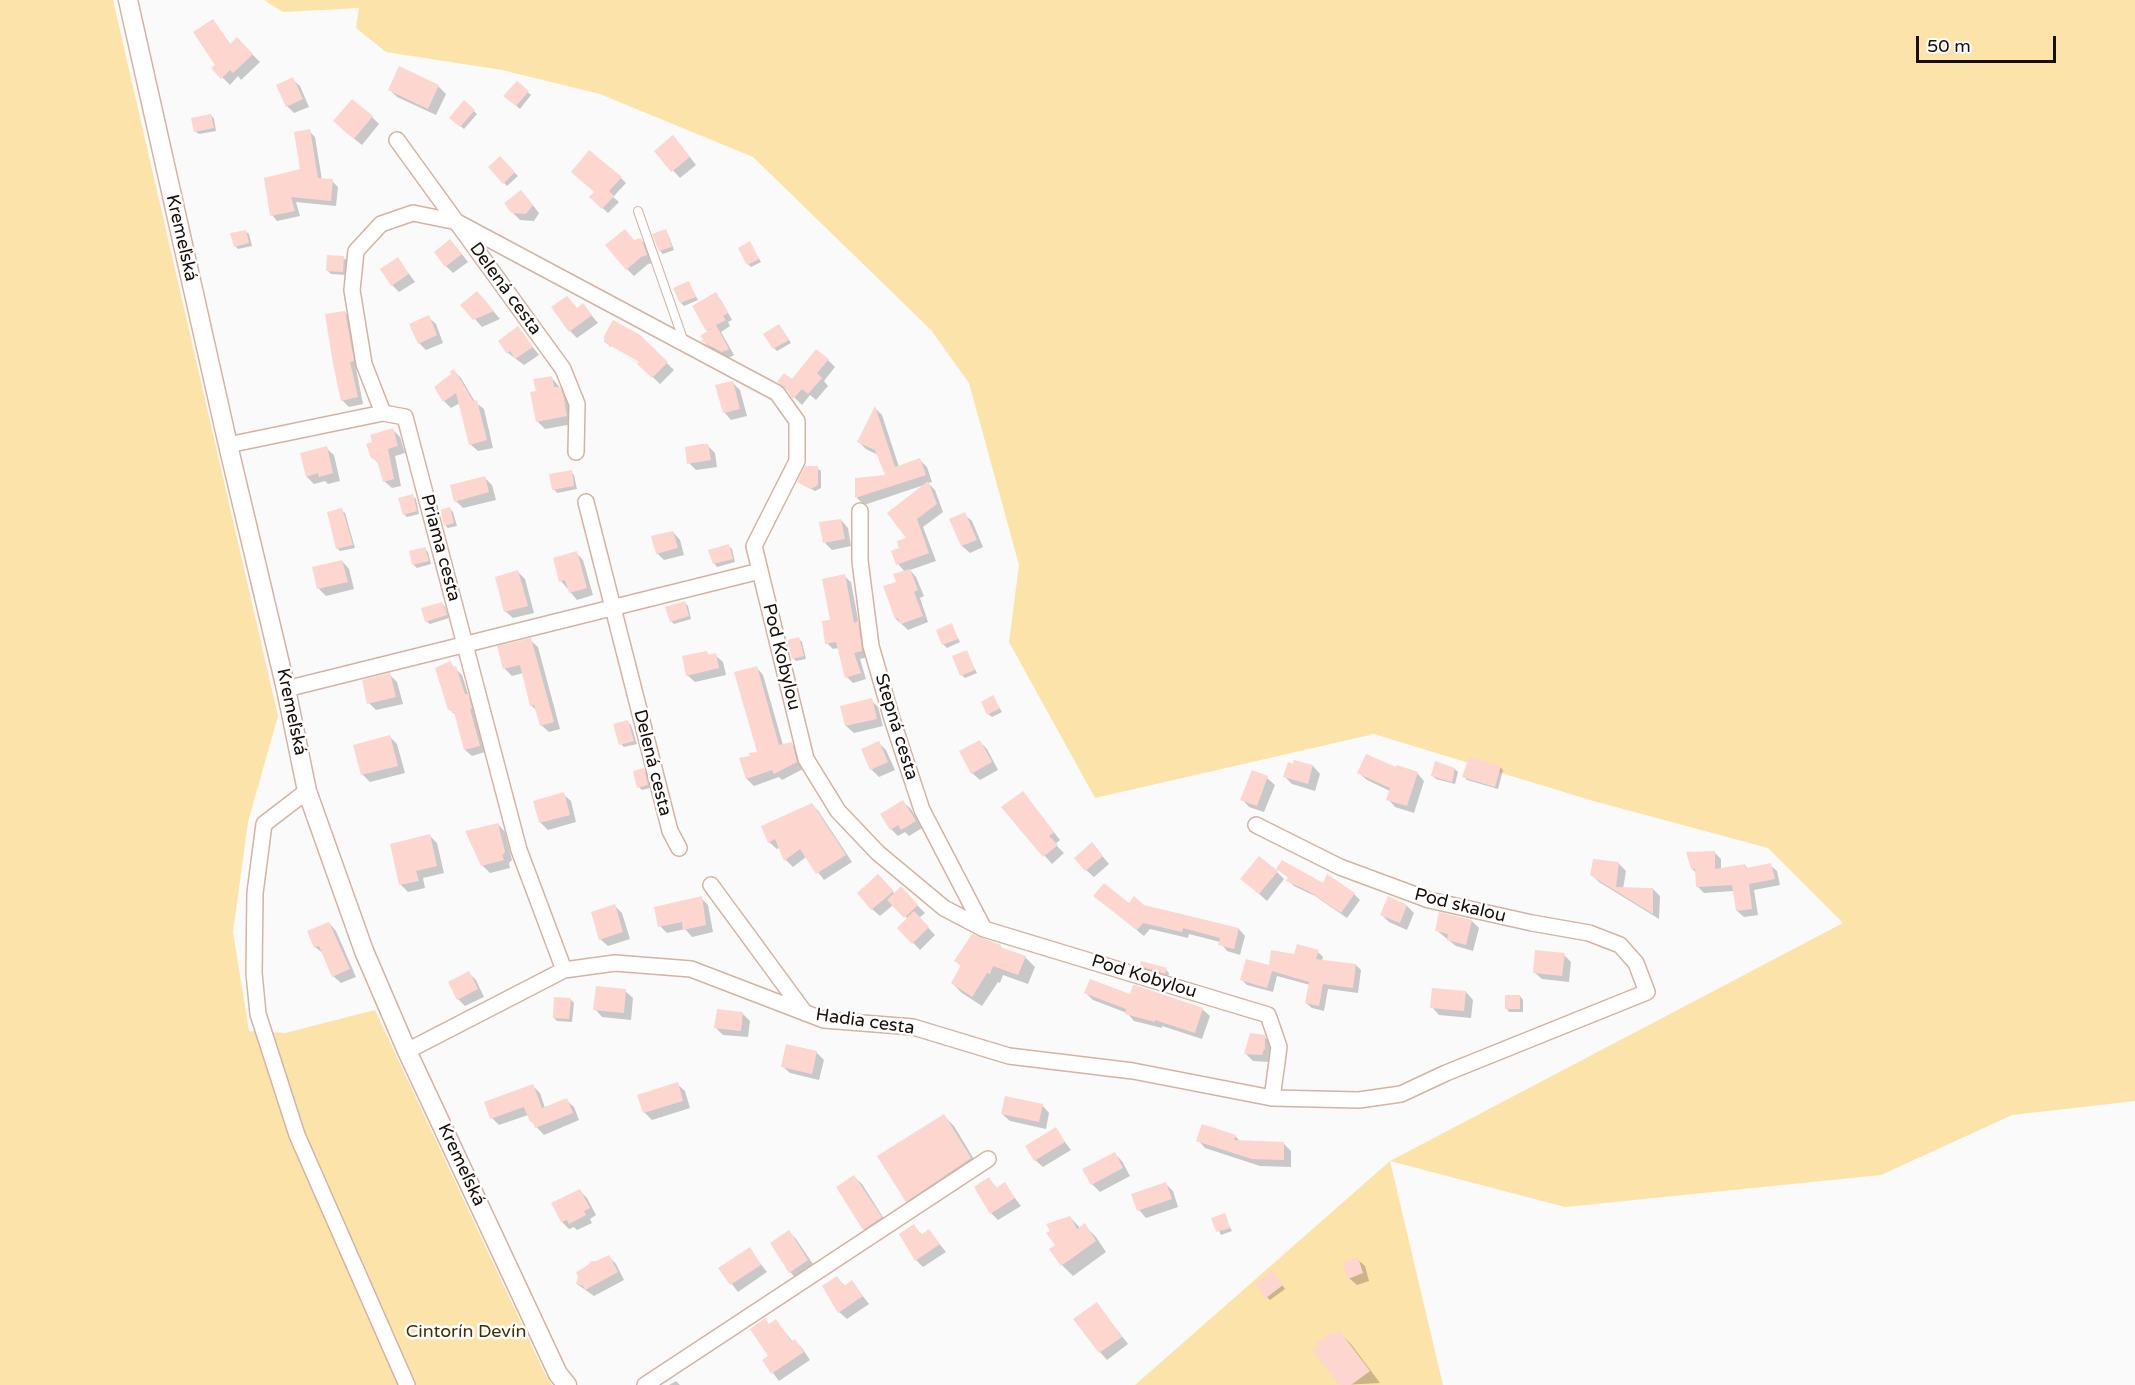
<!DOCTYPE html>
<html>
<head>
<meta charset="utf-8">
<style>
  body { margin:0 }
  #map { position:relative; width:2135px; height:1385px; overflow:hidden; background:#fafafa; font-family:"Varela Round",sans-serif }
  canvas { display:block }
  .scale { position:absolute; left:1916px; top:36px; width:140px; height:27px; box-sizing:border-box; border:3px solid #190e08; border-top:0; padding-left:8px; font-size:18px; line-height:21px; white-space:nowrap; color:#190e08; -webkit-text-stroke:4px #fff; paint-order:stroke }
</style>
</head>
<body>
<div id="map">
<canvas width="2135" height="1385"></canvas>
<div class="scale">50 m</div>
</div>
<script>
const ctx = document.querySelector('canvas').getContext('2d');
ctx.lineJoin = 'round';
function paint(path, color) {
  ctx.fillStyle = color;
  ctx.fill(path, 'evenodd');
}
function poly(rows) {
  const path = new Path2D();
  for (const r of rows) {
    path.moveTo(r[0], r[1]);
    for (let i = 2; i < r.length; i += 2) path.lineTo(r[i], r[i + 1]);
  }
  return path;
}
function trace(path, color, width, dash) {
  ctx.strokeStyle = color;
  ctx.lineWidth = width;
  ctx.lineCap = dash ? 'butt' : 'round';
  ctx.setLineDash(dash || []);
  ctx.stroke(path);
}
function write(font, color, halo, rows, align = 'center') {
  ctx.font = font + ' "Varela Round",sans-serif';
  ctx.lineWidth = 5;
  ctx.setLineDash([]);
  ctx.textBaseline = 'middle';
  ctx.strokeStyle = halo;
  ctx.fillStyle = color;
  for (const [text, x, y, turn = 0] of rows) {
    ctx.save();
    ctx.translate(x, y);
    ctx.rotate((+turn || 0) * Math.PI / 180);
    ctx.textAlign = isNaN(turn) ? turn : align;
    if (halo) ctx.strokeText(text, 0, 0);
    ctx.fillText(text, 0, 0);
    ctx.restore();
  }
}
paint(poly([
  [0,0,113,0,278,716,248,822,233,932,249,1031,285,1033,375,1010,545,1374,552,1385,0,1385],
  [264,0,2135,0,2135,1101,2012,1115,1881,1175,1565,1207,1390,1161,1443,1385,1135,1385,1390,1161,1843,923,1768,848,1590,800,1374,734,1095,798,1009,642,1019,565,969,383,931,330,753,157,600,94,502,70,386,52,356,28,359,8,283,12]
]), '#fce3a9');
paint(poly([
  [213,21,231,45,244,46,260,62,241,80,238,76,230,85,213,68,217,65],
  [292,79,300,86,309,107,294,113,287,106],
  [517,83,531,95,520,109,505,96],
  [438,86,446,94,436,115,397,97,389,89],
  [464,102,477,114,464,129,451,118],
  [211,115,214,119,216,131,199,134,195,131],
  [372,117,379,124,362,145,342,129],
  [309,131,315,137,322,180,332,181,338,187,336,206,296,202,300,216,277,221,272,215,301,170],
  [680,144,696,165,680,178,656,152],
  [500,158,518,176,507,186,490,167],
  [621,178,626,183,613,197,619,202,608,213,591,197,596,192],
  [528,199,539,213,534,221,520,220,512,212],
  [245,231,249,234,252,246,238,249,235,246],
  [665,231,668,234,674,250,663,254,660,251],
  [641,240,648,247,654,263,648,264,634,276,627,269,635,242],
  [750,243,761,262,751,267,748,264],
  [457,248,468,262,453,273,446,266],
  [343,257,347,261,346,275,331,274,328,271],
  [398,259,415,282,399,292,392,285],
  [688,282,698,300,684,306,681,303],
  [715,294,721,300,732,320,728,322,730,326,721,332,734,355,729,358,709,347,703,341,709,332,707,330],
  [484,300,500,319,482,327,475,319],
  [583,305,598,323,577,338,570,331,577,310],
  [345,312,351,319,359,368,356,368,363,404,349,407,342,400],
  [428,317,436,324,443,343,426,350,419,343],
  [518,328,539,355,524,365,508,353],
  [782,329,791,343,777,351,774,348],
  [639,336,674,370,660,384,639,364,613,349,645,367,646,364,611,344,611,347,605,342],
  [828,360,835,367,824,381,828,386,816,400,810,395,802,405,779,382,792,381],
  [454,371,461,378,475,402,484,409,493,448,478,451,470,444,460,403,451,408,444,401],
  [551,377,567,396,573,424,545,429,537,421,537,392],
  [732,382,740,390,747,416,731,420,724,412],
  [875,408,882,415,899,467,920,460,927,467,932,482,928,483,935,490,943,512,923,527,936,561,910,570,916,577,924,596,920,598,928,622,908,630,896,619,898,582,905,572,898,564,901,549,908,539,927,484,864,505,857,498,856,479,887,476,878,455,866,449,859,442],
  [393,430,400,437,405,453,395,456,401,486,392,488,384,481,380,465,372,457],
  [708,446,715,453,717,467,696,470,689,463],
  [326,448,334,455,340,481,328,484,325,481,314,484,307,477,302,454],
  [817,468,821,471,821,488,815,491,803,485],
  [571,472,574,475,577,489,557,493,554,489],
  [485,478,492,485,496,500,463,508,456,501],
  [412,496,416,499,419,514,407,517,404,514],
  [450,509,453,512,457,526,448,528,445,525],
  [341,510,345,513,355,548,340,551,337,548],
  [964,514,972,521,983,547,970,553,962,546],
  [841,520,848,528,851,546,832,550,825,543],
  [673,532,680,540,684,555,664,560,657,553],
  [728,546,732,549,735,562,717,567,714,563],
  [425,549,428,552,431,564,417,568,414,565,411,552],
  [576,553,583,560,593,595,577,600,561,581,554,559],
  [342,561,349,569,354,589,326,596,319,589,314,568],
  [518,572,525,579,534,613,513,618,505,611],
  [844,576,851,582,859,625,864,629,868,657,860,659,866,679,853,683,847,677,839,648,833,649,827,643],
  [684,602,688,606,691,619,674,624,671,621],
  [442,603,445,607,449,618,430,624,426,621],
  [951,625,960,642,947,648,943,644],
  [799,639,802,642,806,659,796,661,793,658],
  [530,640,538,647,560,729,549,732,541,725,538,712,531,705,523,673,512,676,505,669,499,648],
  [706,652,710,656,715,655,723,662,726,675,695,682,687,675],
  [966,652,977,673,965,678,962,675],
  [450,663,462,675,469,697,474,702,477,714,475,715,485,752,472,756,465,750,456,715,449,709],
  [757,668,763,675,783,745,791,743,798,750,803,769,782,780,779,777,754,786,747,779,741,759,759,753],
  [390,675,397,682,403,704,376,710,369,703],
  [993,697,1002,712,992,717,988,714],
  [871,700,878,707,883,726,854,733,846,726,842,707],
  [628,722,631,725,637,744,624,747,621,744],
  [390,737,397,744,405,773,370,782,363,775,355,746],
  [979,741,987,749,998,770,980,780,972,773],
  [879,743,886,750,895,770,879,777,871,769],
  [1313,766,1320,774,1315,791,1292,784,1285,777],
  [1500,767,1503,770,1498,789,1467,780,1464,776],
  [643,769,647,773,650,788,642,790,639,787],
  [1397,769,1417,773,1424,781,1414,813,1395,807,1388,799,1390,791,1367,780,1359,773],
  [1455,769,1458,772,1455,784,1436,779,1433,776],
  [1267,778,1275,785,1264,812,1249,807,1242,799],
  [1023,793,1060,840,1055,844,1064,853,1052,864,1003,808],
  [563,794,571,801,576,822,548,830,541,823,535,802],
  [903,802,911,809,922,828,909,836,905,832,898,836,891,829],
  [812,804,819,812,852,862,824,880,806,857,793,867,786,860,780,847,777,849,769,842],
  [498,824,505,832,512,860,509,863,510,868,490,873,482,865],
  [430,836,437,843,444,873,423,878,425,888,408,892,400,884],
  [1099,852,1109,864,1094,877,1086,870],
  [1714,852,1721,859,1721,869,1745,865,1748,869,1770,865,1777,871,1780,885,1754,890,1758,915,1744,917,1737,911,1734,891,1704,893,1697,886,1697,873,1692,869],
  [1618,863,1626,871,1623,889,1653,889,1660,896,1659,919,1599,882,1592,875],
  [1278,869,1354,894,1360,900,1347,918,1315,896,1294,886,1288,880,1289,878],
  [1277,872,1284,879,1267,901,1242,879],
  [878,876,895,894,908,896,925,913,919,918,935,935,920,950,899,928,908,919,893,905,880,916,872,909],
  [701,898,708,905,713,932,692,937,685,929,667,933,660,926],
  [1389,898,1407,906,1414,913,1407,930,1389,922,1382,915],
  [1102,902,1144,906,1239,929,1245,936,1240,955,1227,951,1220,942,1189,934,1188,938,1150,929,1144,936],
  [615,906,622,913,630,939,608,946,600,939],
  [1472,921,1479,928,1473,951,1456,946,1436,930],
  [329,923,336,931,356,977,341,983,333,976,324,954,315,947],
  [1000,946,1004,950,1025,957,1035,967,1028,984,1003,975,1000,983,998,982,982,1006,962,993,952,983,962,967,956,961],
  [1318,952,1323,957,1322,961,1356,965,1361,970,1358,993,1328,989,1324,1011,1312,1008,1306,1003,1310,985,1277,976,1273,992,1247,985,1242,980,1295,956],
  [1564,955,1571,962,1569,982,1542,979,1534,972],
  [1142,966,1166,970,1169,973,1168,976,1145,969],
  [469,973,476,980,484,997,465,1006,458,999],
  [625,991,633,998,631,1020,602,1017,595,1009],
  [1466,992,1473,1000,1471,1018,1439,1015,1432,1007],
  [1086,993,1131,996,1202,1009,1210,1016,1202,1039,1162,1026,1162,1028,1134,1021,1127,1013,1093,1000],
  [1520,996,1523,1000,1523,1012,1509,1012,1506,1008],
  [570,999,574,1003,572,1022,557,1021,554,1018],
  [743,1014,750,1021,748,1037,723,1035,716,1028],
  [1264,1036,1271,1044,1272,1055,1269,1062,1253,1061,1246,1054],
  [816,1052,824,1060,819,1080,790,1073,782,1066],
  [677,1084,685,1091,690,1108,652,1120,645,1113,639,1096],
  [533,1086,540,1093,545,1108,566,1100,574,1107,579,1120,544,1135,531,1121,528,1115,499,1125,492,1118],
  [1042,1105,1049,1113,1046,1129,1010,1121,1002,1114],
  [944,1116,954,1126,980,1169,917,1210,907,1201],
  [1055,1129,1071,1150,1043,1167,1035,1160],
  [1235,1136,1241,1142,1284,1144,1291,1151,1291,1167,1260,1166,1205,1148,1198,1140],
  [1115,1154,1122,1161,1130,1176,1100,1192,1092,1184],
  [854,1177,862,1184,888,1225,871,1236,864,1229],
  [989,1179,997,1188,1004,1184,1021,1206,998,1220,991,1213],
  [1166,1184,1173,1191,1178,1207,1146,1218,1139,1210,1133,1195],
  [580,1191,587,1198,596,1215,590,1219,592,1223,577,1230,574,1227,569,1229,562,1222],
  [1224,1215,1232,1231,1221,1235,1213,1219],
  [1070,1217,1080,1228,1084,1225,1096,1237,1106,1252,1073,1276,1062,1265,1057,1245],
  [914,1226,922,1235,929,1231,946,1252,923,1267,916,1260],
  [789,1232,796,1239,815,1267,797,1279,790,1272],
  [749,1249,767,1272,738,1292,720,1269],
  [608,1256,616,1264,624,1280,594,1296,577,1284,596,1263],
  [1357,1259,1365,1266,1369,1281,1357,1285,1349,1278],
  [1276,1276,1285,1289,1270,1300,1267,1297],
  [837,1278,846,1287,852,1282,869,1304,847,1319,839,1312],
  [1097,1304,1128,1344,1107,1360,1100,1352],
  [776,1321,793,1342,795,1341,802,1348,810,1360,779,1381,764,1361,771,1356,770,1325],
  [1339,1332,1351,1344,1380,1383,1342,1385,1321,1346],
  [676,1381,680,1385,669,1385]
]), '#0003');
paint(poly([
  [213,19,230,44,237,37,253,54,233,73,230,70,221,79,211,68,215,65,193,32],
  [399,66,439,85,428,109,388,90],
  [293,77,303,99,286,107,276,85],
  [517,81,529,91,516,106,503,96],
  [352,99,373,116,354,139,333,121],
  [464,100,475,110,460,127,449,118],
  [211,114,214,128,194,132,191,118],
  [310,129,318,178,333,179,331,201,291,197,295,211,270,216,264,178,300,169,294,132],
  [673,135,690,157,671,172,654,151],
  [589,150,622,177,609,191,614,196,602,209,589,197,594,192,571,172],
  [500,156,515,172,503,184,488,167],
  [521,190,533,205,526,214,511,213,504,203],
  [625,229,634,240,641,238,647,255,641,257,626,270,605,245],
  [666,229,672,247,659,251,652,234],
  [246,230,249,243,234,247,230,233],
  [450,239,462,254,445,267,434,252],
  [750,241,759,259,747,265,738,248],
  [327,255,344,256,343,272,326,271],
  [398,257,409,274,391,286,380,269],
  [689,281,696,297,680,303,673,288],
  [477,291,494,311,473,320,460,305],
  [716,292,728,313,723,316,726,320,716,325,729,349,722,352,701,341,703,339,700,336,715,326,706,331,692,306],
  [567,296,577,308,583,303,592,315,569,332,551,307],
  [345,311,354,361,350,362,358,397,341,401,333,364,325,314],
  [429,315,437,335,418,344,409,324],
  [613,320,640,335,668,362,652,378,637,364,639,362,604,342,604,336],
  [779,324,789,340,773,349,763,334],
  [518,326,533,347,515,359,510,351,507,354,498,341],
  [816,349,829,359,817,373,822,378,808,394,802,389,793,399,785,387,777,382,784,373,792,379],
  [454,369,473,401,477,400,487,440,469,445,456,393,443,402,434,387,451,374,450,371],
  [552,376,554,387,560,387,563,394,567,416,536,422,530,392,536,391,533,379],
  [733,381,740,409,723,413,715,385],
  [875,406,895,467,920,458,926,475,855,498,855,478,885,475,875,450,857,442],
  [393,428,398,446,388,449,394,479,383,482,377,461,371,458,366,444,372,442,370,435],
  [701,444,708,444,711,460,687,464,685,447],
  [327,446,333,473,319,477,318,473,306,477,300,453],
  [805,466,818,466,818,485,811,489,797,482],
  [572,470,574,486,552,490,549,474],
  [485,476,489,492,454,502,450,485],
  [928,481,937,504,917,519,929,553,896,565,891,551,899,548,897,541,906,538,887,513],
  [413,494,417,511,403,515,398,498],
  [450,507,454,523,444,526,440,510],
  [342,508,353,545,336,549,327,512],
  [965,512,977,540,961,546,949,519],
  [841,519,845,539,823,543,819,522],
  [673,531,678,548,656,554,651,536],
  [729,544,733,559,713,564,708,550],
  [425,547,429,561,412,565,409,551],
  [577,551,587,588,569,593,565,580,559,582,553,558],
  [342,560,348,582,317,589,312,567],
  [910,569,918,590,914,592,923,616,901,624,898,618,895,619,883,586,896,582,893,574],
  [518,570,528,606,504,612,495,577],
  [845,574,854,623,858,621,862,651,854,653,861,673,845,678,836,642,825,644,822,621,830,620,822,579],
  [685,601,689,616,670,622,665,607],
  [442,602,447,615,425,622,421,608],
  [952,623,958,639,942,645,936,630],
  [799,637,804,656,792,659,787,640],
  [531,638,554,722,540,726,534,705,530,706,520,665,503,669,497,646],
  [967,650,975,670,960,676,952,656],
  [707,651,708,655,716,653,719,668,686,676,682,656],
  [450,661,454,667,456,666,465,694,468,694,472,708,470,709,480,746,464,750,454,712,452,713,451,709,448,710,435,668],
  [757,666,779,745,792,742,797,762,774,774,772,770,746,779,739,758,750,756,749,753,757,752,734,672],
  [390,673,396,697,367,704,362,680],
  [993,695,1000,708,987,715,981,702],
  [872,698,877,719,845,726,840,706],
  [628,720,634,741,619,745,613,724],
  [390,735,398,766,361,775,353,745],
  [980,740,992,762,971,774,959,751],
  [879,741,888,762,870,770,861,749],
  [1366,754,1396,767,1397,765,1418,772,1407,806,1386,800,1390,788,1357,773],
  [1469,757,1501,766,1495,787,1462,777],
  [1294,760,1313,765,1308,784,1283,777,1288,762,1293,764],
  [1435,761,1455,768,1452,782,1431,776],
  [644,768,648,785,637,788,633,771],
  [1252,770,1268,776,1257,806,1240,800],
  [1023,791,1054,832,1049,836,1058,845,1043,857,1001,807],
  [564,792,570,815,539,823,533,801],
  [903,800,916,821,901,830,898,825,890,830,880,814],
  [812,803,846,855,816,874,800,849,784,861,775,839,768,843,761,826],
  [498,823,505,852,502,855,504,860,481,866,465,831],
  [430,834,437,866,416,871,419,881,399,885,390,844],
  [1092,842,1103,856,1085,871,1074,858],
  [1715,851,1715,869,1745,864,1746,868,1771,863,1775,879,1749,884,1752,909,1736,911,1732,885,1696,887,1695,869,1691,869,1686,852],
  [1259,856,1278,871,1259,894,1240,879],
  [1593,859,1619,862,1616,887,1653,888,1653,914,1590,875],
  [1282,860,1323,883,1327,874,1355,893,1341,913,1308,891,1286,881,1288,877,1276,869],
  [878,874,894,891,871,910,857,893],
  [1104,883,1129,903,1134,896,1144,905,1239,928,1234,949,1218,945,1220,938,1183,928,1182,932,1143,923,1137,930,1093,896],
  [901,886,918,905,904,918,887,900],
  [702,896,706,925,683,930,682,922,658,927,654,907],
  [1388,896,1407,905,1400,923,1380,915],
  [615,904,623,932,599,940,591,912],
  [914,911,929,927,912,944,897,928],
  [1439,912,1472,920,1466,945,1447,940,1448,934,1435,931],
  [329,922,350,969,332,977,319,946,314,948,307,931],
  [972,934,1001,945,1000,947,1026,956,1018,975,993,966,990,974,987,973,972,997,951,983,961,965,954,961],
  [1297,944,1319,950,1316,959,1356,964,1353,988,1323,984,1319,1006,1305,1003,1309,982,1272,971,1267,988,1240,980,1246,959,1269,965,1271,950,1294,954],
  [1535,950,1565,953,1562,976,1533,973],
  [1141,961,1167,968,1165,974,1140,966],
  [469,971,478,989,457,1000,448,982],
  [1090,979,1130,994,1133,985,1135,985,1203,1008,1195,1033,1155,1020,1155,1022,1125,1014,1126,1009,1084,993],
  [596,986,626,989,624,1013,593,1010],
  [1432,988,1466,991,1464,1011,1430,1008],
  [1505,995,1520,995,1520,1009,1505,1009],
  [554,997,571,998,569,1019,553,1018],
  [717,1009,743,1012,741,1031,714,1028],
  [1250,1033,1265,1035,1265,1049,1264,1049,1262,1055,1244,1054],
  [786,1044,817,1051,812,1074,781,1067],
  [678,1082,683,1101,643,1113,637,1095],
  [533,1084,542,1108,567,1098,573,1113,535,1128,532,1121,530,1122,524,1107,490,1119,484,1102],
  [1005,1096,1043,1104,1039,1122,1001,1114],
  [944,1114,971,1158,906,1202,877,1156],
  [1202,1124,1236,1135,1234,1140,1284,1142,1284,1160,1252,1159,1196,1141],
  [1056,1127,1065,1142,1034,1161,1025,1146],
  [1115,1152,1123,1168,1091,1185,1082,1169],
  [854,1175,882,1217,863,1230,836,1187],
  [989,1177,996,1188,1005,1182,1015,1198,990,1214,974,1187],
  [1166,1182,1172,1199,1137,1211,1131,1194],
  [580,1189,590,1208,584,1211,586,1215,569,1224,567,1220,561,1222,551,1203],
  [1225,1213,1230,1228,1216,1232,1211,1218],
  [1070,1216,1077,1229,1085,1223,1096,1241,1061,1266,1049,1249,1055,1245,1046,1233,1050,1231,1046,1224],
  [914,1224,921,1235,929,1229,940,1244,915,1261,899,1234],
  [789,1230,808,1260,789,1273,770,1243],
  [750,1247,761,1265,730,1285,718,1268],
  [609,1255,618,1272,585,1290,583,1286,576,1284,578,1277,576,1272,588,1265,591,1261,596,1261],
  [1358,1257,1363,1273,1348,1279,1342,1262],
  [1273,1270,1283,1285,1266,1298,1255,1284],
  [837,1276,844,1286,852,1280,863,1296,838,1313,822,1286],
  [1097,1302,1122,1337,1099,1353,1073,1319],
  [765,1318,769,1324,776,1319,791,1341,795,1339,804,1352,771,1374,762,1360,768,1356,750,1329],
  [1339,1330,1370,1371,1351,1385,1340,1385,1312,1350,1319,1346,1317,1343,1331,1332,1334,1335]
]), '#fdd6d0');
const service = poly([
  [638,211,684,342]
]);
const minor = poly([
  [397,140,563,369,577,404,576,452],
  [228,445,383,413],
  [586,502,670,831,679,848],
  [860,511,860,561,871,646,892,719,922,810,984,929],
  [286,689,760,571],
  [307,791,264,824,255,893,254,973,258,1014,297,1135,407,1385],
  [711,885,805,1013],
  [564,970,519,850,405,417,383,413,364,364,352,290,356,251,381,224,413,213,457,222,777,393,797,421,797,461,754,546,806,759,838,811,878,853,944,908,984,929,1268,1015,1279,1047,1272,1098],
  [407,1051,564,970,615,963,691,969,824,1020,913,1027,1009,1056,1133,1071,1272,1098,1359,1100,1401,1094,1446,1073,1647,992,1636,963,1620,945,1589,933,1532,923,1429,900,1340,867,1256,825],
  [645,1385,988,1159]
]);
const tertiary = poly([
  [128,0,228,445,286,689,307,791,364,951,407,1051,558,1374,567,1385]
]);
trace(service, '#d4b3a2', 10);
trace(minor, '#d4b3a2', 18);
trace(tertiary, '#d4b3a2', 21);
trace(service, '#fff', 8);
trace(minor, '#fff', 15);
trace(tertiary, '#fff', 18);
write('18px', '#190e08', '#fff', [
  ["Kremeľská",181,238,77],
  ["Delená cesta",505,289,54],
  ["Priama cesta",440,548,75],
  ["Pod Kobylou",781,657,76],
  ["Kremeľská",291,712,78],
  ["Stepná cesta",896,727,73],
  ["Delená cesta",652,763,76],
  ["Pod skalou",1460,906,14],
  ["Pod Kobylou",1144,977,17],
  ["Hadia cesta",865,1022,8],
  ["Kremeľská",461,1165,65]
]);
write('18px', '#3e2e02', '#fff', [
  ["Cintorín Devín",466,1332]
]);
</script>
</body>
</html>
